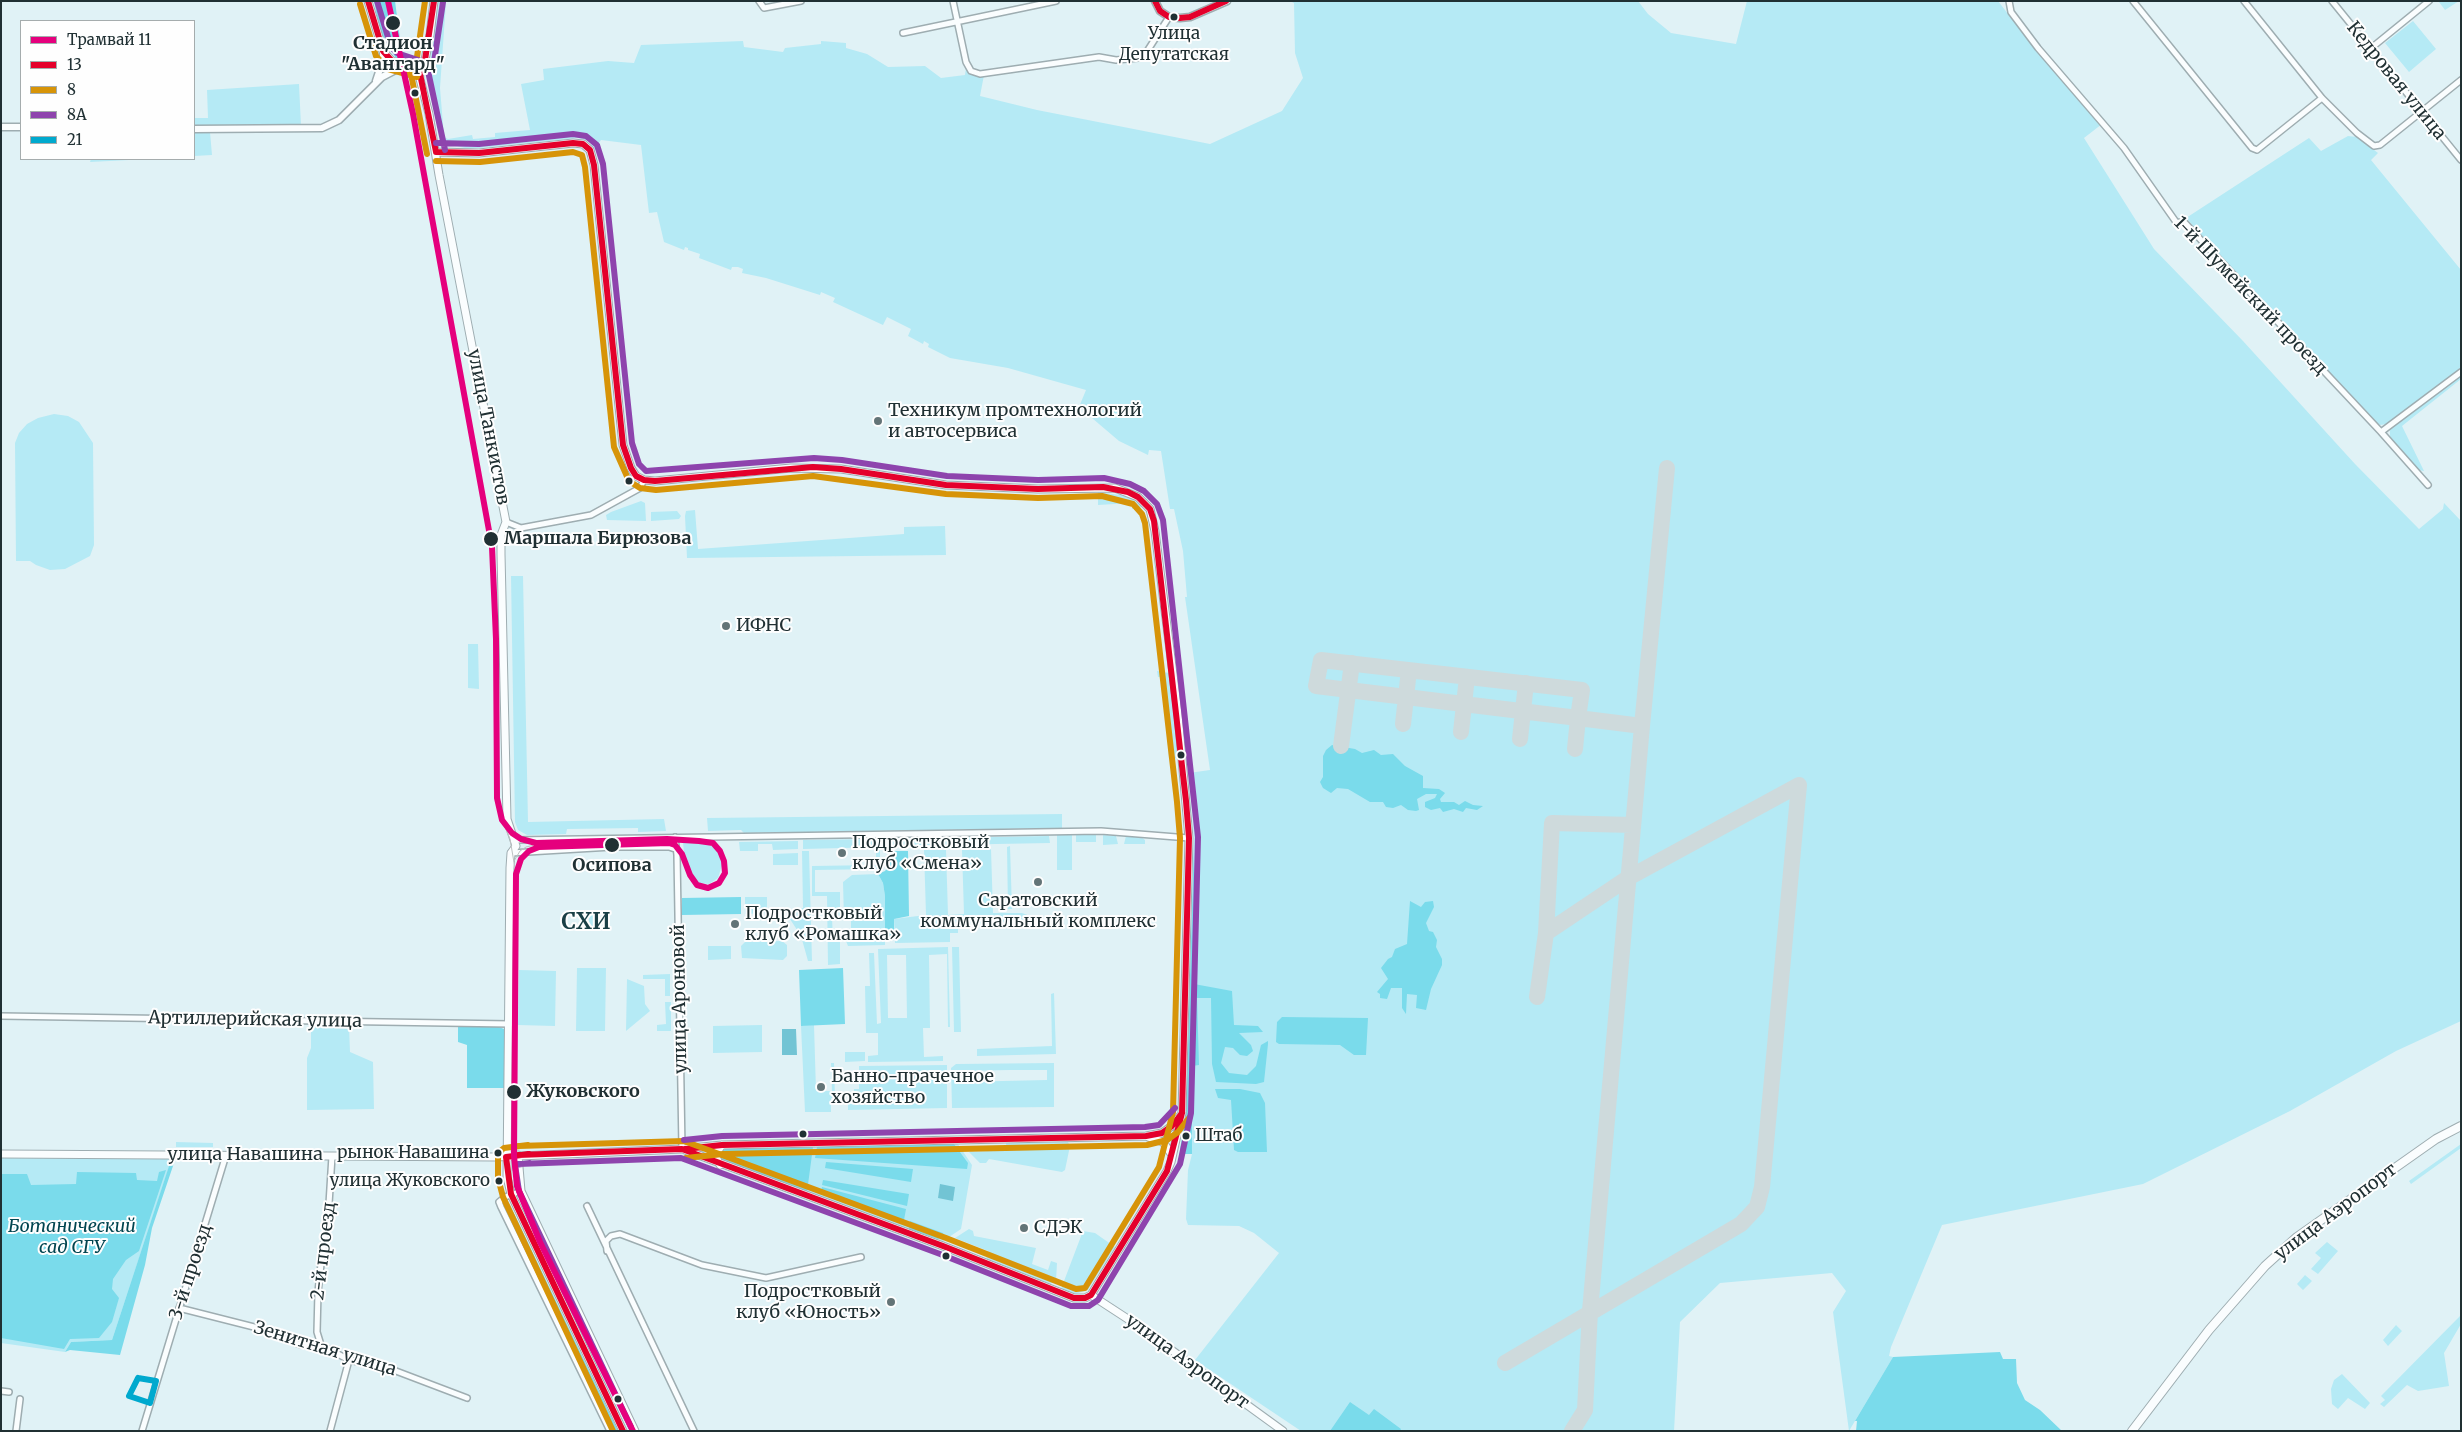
<!DOCTYPE html>
<html>
<head>
<meta charset="utf-8">
<style>
  body { margin:0 }
  #map { position:relative; width:2462px; height:1432px; overflow:hidden; background:#e0f2f6; font-family:Merriweather,serif }
  canvas { display:block }
  .frame { position:absolute; inset:0; border:2px solid #203033; pointer-events:none }
  .legend { position:absolute; left:20px; top:20px; width:175px; height:140px; box-sizing:border-box; background:#fefefe; border:1px solid #a5acad; margin:0; padding:6px 9px; list-style:none; font-size:15px; color:#203033 }
  .legend li { display:flex; align-items:center; gap:10px; height:25px }
  .legend b { width:25px; border:1px solid #a5acad }
</style>
</head>
<body>
<div id="map">
<canvas width="2462" height="1432"></canvas>
<div class="frame"></div>
<ul class="legend">
<li><b style="height:6px;background:#e5007d"></b>Трамвай 11</li>
<li><b style="height:6px;background:#e4002b"></b>13</li>
<li><b style="height:6px;background:#d79408"></b>8</li>
<li><b style="height:6px;background:#8e44ad"></b>8А</li>
<li><b style="height:6px;background:#00a9ce"></b>21</li>
</ul>
</div>
<script>
const ctx = document.querySelector('canvas').getContext('2d');
ctx.lineJoin = 'round';
function paint(path, color) {
  ctx.fillStyle = color;
  ctx.fill(path, 'evenodd');
}
function poly(rows) {
  const path = new Path2D();
  for (const r of rows) {
    path.moveTo(r[0], r[1]);
    for (let i = 2; i < r.length; i += 2) path.lineTo(r[i], r[i + 1]);
  }
  return path;
}
function trace(path, color, width, dash) {
  ctx.strokeStyle = color;
  ctx.lineWidth = width;
  ctx.lineCap = dash ? 'butt' : 'round';
  ctx.setLineDash(dash || []);
  ctx.stroke(path);
}
function write(font, color, halo, rows, align = 'center') {
  ctx.font = font + ' Merriweather,serif';
  ctx.lineWidth = 4;
  ctx.setLineDash([]);
  ctx.textBaseline = 'middle';
  ctx.strokeStyle = halo;
  ctx.fillStyle = color;
  for (const [text, x, y, turn = 0] of rows) {
    ctx.save();
    ctx.translate(x, y);
    ctx.rotate((+turn || 0) * Math.PI / 180);
    ctx.textAlign = isNaN(turn) ? turn : align;
    if (halo) ctx.strokeText(text, 0, 0);
    ctx.fillText(text, 0, 0);
    ctx.restore();
  }
}
paint(poly([
  [436,1,446,2,440,88,444,137,448,139,472,135,473,139,495,137,495,133,530,130,521,84,544,80,543,69,608,61,634,63,641,45,743,41,744,47,783,52,785,48,821,44,821,41,846,43,846,48,867,54,888,67,925,66,941,78,965,75,966,68,971,74,984,75,980,96,1037,110,1210,144,1282,111,1303,78,1295,53,1294,3,1290,1,1638,1,1648,14,1671,33,1736,44,1747,1,1998,1,2036,50,2070,86,2093,116,2102,124,2084,138,2154,249,2243,341,2355,464,2419,529,2443,509,2444,503,2461,521,2461,1021,2396,1051,2290,1111,2143,1184,1942,1225,1891,1347,1889,1356,1893,1357,1849,1431,1833,1312,1846,1291,1832,1273,1720,1283,1680,1322,1674,1431,1301,1431,1195,1360,1279,1253,1254,1233,1239,1226,1188,1225,1186,1219,1188,1170,1192,1154,1194,839,1189,773,1210,770,1185,597,1187,597,1183,551,1174,509,1170,509,1161,451,1149,450,1148,455,1119,441,1079,407,1086,390,1008,368,950,358,928,347,929,344,924,341,923,344,908,336,911,329,887,317,883,325,833,302,835,298,821,292,820,295,766,278,742,273,743,269,738,267,732,267,731,270,699,258,700,254,688,250,688,248,685,247,684,250,664,242,657,212,649,213,641,145,601,140,594,150,589,141,578,138,470,149,450,145,440,135,431,90,430,65],
  [2459,1,2445,10,2439,2,2439,1],
  [2413,21,2436,49,2409,72,2385,43],
  [299,84,301,126,194,126,194,118,208,118,207,90],
  [194,132,210,132,212,155,194,156],
  [2348,136,2357,137,2378,153,2371,160,2461,270,2461,368,2387,424,2380,425,2372,421,2186,218,2309,138,2321,151],
  [91,159,148,159,90,162],
  [2461,374,2461,379,2402,426,2424,471,2418,470,2390,438,2390,429],
  [54,414,68,416,79,422,93,443,94,545,90,556,65,569,50,570,36,565,30,561,16,561,15,443,19,433,27,424,38,418],
  [1098,492,1128,496,1143,507,1132,509,1132,503,1098,505],
  [641,501,645,503,646,521,607,520,606,515,611,512],
  [695,510,698,549,904,534,904,527,945,526,946,555,687,558,685,516,686,511],
  [677,511,681,516,679,519,651,521,651,512],
  [511,576,523,576,528,822,664,819,666,831,638,832,638,828,567,829,566,834,527,835,518,830,515,822],
  [468,644,478,644,479,689,468,688],
  [1157,671,1169,673,1179,758,1169,759,1162,677,1158,677],
  [1062,814,1062,828,744,833,741,830,708,831,707,818],
  [1057,835,1072,835,1072,870,1057,870],
  [1076,835,1096,835,1096,842,1076,842],
  [1103,835,1116,836,1118,844,1103,845],
  [1049,836,1050,843,889,846,889,839],
  [1126,836,1141,837,1145,840,1145,844,1124,844],
  [880,839,881,847,803,849,803,840],
  [798,841,798,849,773,850,772,844,758,844,758,851,740,851,739,842],
  [683,842,704,843,713,846,719,854,722,865,718,878,709,884,698,883,690,871,684,853],
  [1010,846,1012,909,1008,909,1007,847],
  [876,849,880,849,880,869,815,870,815,892,840,892,840,918,832,918,833,939,840,939,840,964,828,965,827,896,812,896,812,866,876,865],
  [991,849,993,913,1022,913,1041,920,958,924,958,933,950,933,950,942,895,943,894,919,926,915,924,850,946,850,948,915,964,914,962,850],
  [802,851,809,851,812,961,808,961,801,936,788,916,788,910,803,908],
  [798,853,798,865,773,865,773,854],
  [878,874,883,883,885,896,886,934,882,941,885,941,885,945,848,946,846,941,851,941,851,921,844,920,843,882,852,875],
  [745,897,767,897,767,913,745,914],
  [591,911,598,914,598,927,589,927,589,914],
  [782,941,787,945,787,956,783,960,742,958,741,946,745,942],
  [708,946,731,946,731,959,708,960],
  [948,947,950,1027,948,1027,947,954,929,955,930,1028,923,1028,924,1057,943,1056,943,1061,868,1062,868,1056,878,1055,878,1033,866,1033,865,986,870,986,869,953,874,953,877,1024,881,1023,878,949],
  [887,955,906,955,907,1018,888,1018],
  [952,947,959,947,961,1032,954,1032],
  [577,968,606,968,605,1031,576,1031],
  [519,970,556,971,555,1026,518,1025],
  [670,974,670,996,665,996,665,979,643,979,643,975],
  [627,979,644,986,645,1004,650,1011,626,1031],
  [1054,993,1056,1054,977,1056,977,1049,1052,1046,1051,994],
  [665,1002,671,1002,671,1031,657,1031,657,1025,666,1024],
  [311,1025,349,1026,350,1052,373,1062,374,1109,307,1110,307,1058,311,1048],
  [762,1025,762,1052,713,1053,713,1026],
  [814,1025,816,1091,832,1091,831,1063,834,1063,835,1098,831,1098,831,1112,805,1112,801,1026],
  [845,1052,865,1052,865,1061,845,1062],
  [1054,1063,1054,1107,952,1108,951,1068,956,1064],
  [1010,1070,1047,1070,1047,1080,958,1082,958,1071],
  [947,1065,947,1108,848,1110,848,1097,854,1097,854,1089,859,1089,859,1066],
  [176,1142,213,1143,213,1147,176,1147],
  [1068,1142,1070,1146,1065,1170,1062,1172,989,1159,986,1163,980,1163,969,1152,1006,1150,1006,1143],
  [958,1144,972,1165,961,1229,943,1241,723,1163,725,1149],
  [2461,1144,2461,1148,2411,1184,2409,1181],
  [1,1158,176,1159,173,1166,169,1167,112,1340,71,1342,65,1352,1,1343],
  [969,1229,973,1231,974,1236,1036,1248,1032,1264,1048,1270,1051,1261,1057,1263,1056,1281,1050,1284,986,1259,988,1251,955,1238],
  [1083,1231,1095,1233,1115,1247,1088,1290,1075,1294,1061,1289],
  [2327,1242,2338,1251,2318,1274,2311,1269,2321,1258,2315,1253],
  [2305,1275,2312,1281,2303,1290,2297,1284],
  [2461,1315,2461,1324,2444,1353,2449,1386,2418,1391,2407,1385,2384,1407,2380,1404,2385,1400,2381,1396],
  [2396,1325,2402,1331,2388,1346,2383,1340],
  [2342,1374,2370,1403,2365,1409,2348,1398,2338,1409,2332,1404,2331,1389,2334,1380]
]), '#b5eaf5');
paint(poly([
  [374,1,395,1,403,62,397,60,386,43,379,28],
  [1332,745,1355,749,1362,753,1374,750,1381,755,1393,754,1405,766,1423,776,1423,788,1439,789,1445,793,1440,799,1441,802,1454,802,1459,805,1465,801,1473,805,1483,806,1477,810,1466,808,1463,812,1454,809,1443,812,1440,808,1431,810,1425,807,1425,802,1435,798,1437,794,1426,794,1417,799,1419,810,1416,811,1408,810,1401,805,1393,808,1386,807,1383,802,1370,802,1348,789,1337,788,1331,793,1323,788,1320,782,1323,777,1323,756,1326,750],
  [1194,839,1194,984,1232,991,1234,1025,1258,1026,1263,1032,1239,1033,1251,1045,1253,1051,1247,1056,1240,1055,1233,1048,1225,1047,1221,1063,1229,1073,1247,1075,1256,1066,1261,1045,1268,1041,1268,1044,1264,1082,1256,1084,1216,1082,1212,1064,1211,998,1197,998,1199,1065,1192,1066,1192,1154,1185,1154,1180,1149,1186,1113],
  [890,851,908,851,909,916,894,919,894,932,891,933,891,939,885,939,885,896,883,883,878,874,885,871,890,864],
  [741,897,741,914,682,915,682,898],
  [1410,901,1421,907,1425,902,1433,901,1434,907,1426,923,1429,931,1433,932,1437,940,1436,947,1442,959,1442,965,1431,989,1426,1010,1416,1008,1417,995,1407,994,1406,1014,1402,1008,1402,988,1391,988,1387,999,1380,998,1380,994,1377,992,1388,979,1381,968,1388,959,1392,957,1395,949,1407,944],
  [843,968,845,1024,801,1026,799,970],
  [1282,1017,1368,1018,1366,1055,1354,1055,1340,1045,1279,1044,1276,1042,1277,1022],
  [458,1027,499,1027,504,1029,504,1088,467,1088,467,1045,458,1042],
  [1215,1089,1240,1089,1260,1093,1265,1103,1267,1152,1238,1152,1234,1150,1231,1100,1218,1098],
  [954,1144,968,1163,967,1169,815,1158,817,1147],
  [813,1147,807,1192,720,1161,719,1152,725,1149],
  [826,1162,913,1169,911,1182,825,1168],
  [169,1166,173,1166,152,1228,145,1265,120,1355,70,1350,65,1352,71,1342,112,1340],
  [166,1170,139,1251,126,1260,113,1279,112,1289,119,1298,112,1322,99,1338,70,1339,64,1349,1,1338,1,1174,27,1174,31,1185,76,1184,77,1172,136,1173,137,1180,157,1181,159,1172],
  [823,1180,909,1194,907,1206,822,1185],
  [822,1187,906,1209,904,1220,821,1191],
  [506,1201,510,1205,618,1431,612,1431,504,1207],
  [910,1221,943,1233,944,1235,938,1239,909,1229],
  [2000,1352,2003,1359,2016,1359,2017,1383,2025,1400,2040,1410,2062,1431,1856,1431,1857,1421,1855,1421,1893,1357],
  [1350,1402,1369,1415,1374,1409,1401,1429,1400,1431,1330,1431]
]), '#7adbeb');
paint(poly([
  [782,1029,796,1029,797,1055,782,1055],
  [940,1184,955,1187,953,1201,938,1198]
]), '#72c4d4');
trace(poly([
  [1403,724,1409,670],
  [1461,732,1467,677],
  [1520,739,1526,683],
  [1341,746,1352,663],
  [1575,749,1578,718,1582,690,1321,660,1316,686,1578,718,1642,726],
  [1546,933,1552,823,1633,825],
  [1537,997,1546,933,1628,878,1799,785],
  [1505,1363,1741,1224,1757,1207,1762,1187,1799,785],
  [1572,1431,1585,1410,1590,1311,1642,726,1667,468]
]), '#cedadc', 16);
const minor = poly([
  [759,1,764,8,801,1],
  [953,1,966,62,971,71,980,74,1099,57,1116,60,1138,58,1146,53,1169,17],
  [2009,1,2011,12,2038,48,2124,148,2176,222,2185,223,2381,432,2428,485],
  [2133,1,2252,148,2257,150,2322,98],
  [2244,1,2322,98,2357,133,2374,146,2380,145,2461,80],
  [2332,1,2461,160],
  [903,33,1056,1],
  [2370,49,2429,1],
  [2381,432,2461,372],
  [506,522,521,528,591,515,640,488,644,480],
  [675,837,677,855,682,1149],
  [515,840,1101,831,1189,838],
  [511,853,612,847,669,847,675,849],
  [1,1016,510,1024],
  [521,1191,505,1197,499,1202,501,1207,610,1431],
  [587,1206,694,1431],
  [607,1251,606,1241,611,1236,620,1234,702,1265,766,1278,861,1257],
  [179,1308,254,1327,301,1345,321,1345,349,1360,388,1368,467,1398],
  [321,1345,317,1332,318,1292,322,1255,328,1220,332,1156],
  [1,1391,9,1392],
  [16,1431,20,1399],
  [142,1431,226,1155],
  [330,1431,349,1360]
]);
const tertiary = poly([
  [1155,1,1160,11,1169,17,1180,18,1190,17,1227,1],
  [376,81,383,60,383,51],
  [1,127,21,127],
  [194,129,322,128,339,120,382,77,403,66]
]);
const secondary = poly([
  [368,1,383,51,392,61,419,69],
  [434,1,430,35,425,60,419,69,420,79,429,114,439,175,506,522,501,535,501,554,507,819,516,846,511,853,510,868,507,1177,511,1194,623,1431],
  [436,152,479,153,573,143,583,144,590,150,594,165,623,445,631,468,636,476,644,480,655,481,791,468,841,469,946,485,1038,489,1115,488,1138,497,1150,509,1155,531,1178,714,1189,838,1182,1113,1171,1162,1167,1171,1091,1295],
  [1148,1137,1163,1142,1172,1155],
  [685,1150,943,1246,1074,1298,1085,1298,1091,1295],
  [1,1154,496,1157,682,1149,722,1145,1146,1136,1162,1133,1172,1126,1180,1116],
  [518,1155,521,1191,635,1431],
  [720,1165,715,1155,722,1145],
  [1091,1295,1137,1325,1283,1431]
]);
const primary = poly([
  [2132,1431,2209,1330,2265,1266,2297,1237,2436,1139,2461,1126]
]);
trace(minor, '#9eadb1', 8);
trace(tertiary, '#9eadb1', 9);
trace(secondary, '#9eadb1', 9);
trace(primary, '#9eadb1', 10);
trace(minor, '#fafdfe', 5);
trace(tertiary, '#fafdfe', 6);
trace(secondary, '#fafdfe', 7);
trace(primary, '#fafdfe', 8);
trace(poly([
  [502,820,510,839,516,874],
  [514,861,520,851,526,847,544,843]
]), '#bdc2c3', 1);
trace(poly([
  [368,1,383,51,392,61,419,69],
  [434,1,425,60,419,69,436,152],
  [1155,1,1160,11,1169,17,1180,18,1190,17,1226,1],
  [436,152,479,153,573,143,583,144,590,150,594,165,623,445,631,468,636,476,644,480,655,481,813,467,841,469,946,485,1038,489,1103,487,1128,492,1138,497,1150,509,1154,521,1186,801,1189,838,1182,1113,1167,1171,1091,1295,1085,1298,1074,1298,943,1246,682,1149,518,1155],
  [685,1149,722,1145,1146,1136,1162,1133,1172,1126,1182,1113],
  [529,1154,506,1157,511,1194,623,1431]
]), '#e4002b', 6);
trace(poly([
  [425,1,417,57,410,69,427,154],
  [360,4,376,56,388,69,417,77],
  [436,161,480,162,573,152,582,155,585,167,614,447,629,481,640,488,656,490,813,476,946,494,1038,498,1102,496,1133,504,1142,514,1145,523,1177,802,1180,838,1173,1112,1159,1167,1085,1288,1076,1289,946,1238,684,1141,518,1146],
  [528,1145,504,1148,498,1153,498,1178,503,1197,613,1431],
  [686,1158,723,1154,1147,1145,1167,1140,1178,1132,1189,1118]
]), '#d79408', 6);
trace(poly([
  [377,1,391,47,397,53,421,61],
  [443,2,434,62,428,71,445,150],
  [436,143,479,144,573,134,586,136,597,145,603,164,632,443,639,464,646,471,814,458,842,460,947,476,1038,480,1104,478,1130,484,1144,491,1157,504,1163,520,1198,837,1191,1113,1180,1164,1098,1300,1089,1306,1071,1306,940,1254,681,1158,518,1164],
  [684,1140,722,1136,1145,1127,1159,1125,1175,1108],
  [530,1163,515,1165,519,1191,631,1427]
]), '#8e44ad', 6);
trace(poly([
  [138,1378,156,1381,150,1403,129,1396,138,1378]
]), '#00a9ce', 6);
trace(poly([
  [388,1,413,114,492,547,496,639,497,798,502,820,512,833,521,839,536,843,667,839,699,841,713,843,720,851,724,861,725,873,719,883,708,888,697,885,690,875,682,854,675,845,669,843,539,847,529,851,521,859,516,874,514,1156,517,1186,540,1242,633,1431]
]), '#e5007d', 6);
for (const [x, y, r, color] of [
  [1174,17,4.5,"#203033"],
  [393,23,8,"#203033"],
  [415,93,4.5,"#203033"],
  [878,421,5,"#637477"],
  [629,481,4.5,"#203033"],
  [491,539,8,"#203033"],
  [726,626,5,"#637477"],
  [1181,755,4.5,"#203033"],
  [612,845,8,"#203033"],
  [842,853,5,"#637477"],
  [1038,882,5,"#637477"],
  [735,924,5,"#637477"],
  [821,1087,5,"#637477"],
  [514,1092,8,"#203033"],
  [803,1134,4.5,"#203033"],
  [1186,1136,4.5,"#203033"],
  [498,1153,4.5,"#203033"],
  [499,1181,4.5,"#203033"],
  [1024,1228,5,"#637477"],
  [946,1256,4.5,"#203033"],
  [891,1302,5,"#637477"],
  [618,1399,4.5,"#203033"]
]) {
  const dot = new Path2D();
  dot.arc(x, y, r, 0, 2 * Math.PI);
  ctx.fillStyle = color;
  ctx.fill(dot);
  trace(dot, '#fefefe', 2);
}
write('17px', '#203033', '#fefefe', [
  ["Улица",1174,34,"center"],
  ["Депутатская",1174,55,"center"],
  ["Штаб",1195,1136,"left"],
  ["рынок Навашина",489,1153],
  ["улица Жуковского",490,1181]
], 'right');
write('bold 18px', '#203033', '#fefefe', [
  ["Стадион",393,44],
  ["\"Авангард\"",393,65],
  ["Маршала Бирюзова",504,539,"left"],
  ["Осипова",612,866],
  ["Жуковского",526,1092,"left"]
]);
write('18px', '#203033', '#fefefe', [
  ["Кедровая улица",2396,81,51],
  ["1-й Шумейский проезд",2250,296,46],
  ["улица Танкистов",488,427,79],
  ["улица Ароновой",680,999,-91],
  ["Артиллерийская улица",255,1020,1],
  ["улица Навашина",245,1155],
  ["улица Аэропорт",2336,1212,-37],
  ["2-й проезд",324,1251,-83],
  ["3-й проезд",191,1272,-72],
  ["Зенитная улица",325,1349,17],
  ["улица Аэропорт",1187,1362,36]
]);
write('18px', '#203033', '#fefefe', [
  ["Техникум промтехнологий",888,411],
  ["и автосервиса",888,432],
  ["ИФНС",736,626],
  ["Подростковый",852,843],
  ["клуб «Смена»",852,864],
  ["Саратовский",1038,901,"center"],
  ["коммунальный комплекс",1038,922,"center"],
  ["Подростковый",745,914],
  ["клуб «Ромашка»",745,935],
  ["Банно-прачечное",831,1077],
  ["хозяйство",831,1098],
  ["СДЭК",1034,1228],
  ["Подростковый",881,1292,"right"],
  ["клуб «Юность»",881,1313,"right"]
], 'left');
write('italic 18px', '#004550', '#fefefe', [
  ["Ботанический",72,1227],
  ["сад СГУ",72,1248]
]);
write('bold 22px', '#1a3f46', '#fefefe', [
  ["СХИ",586,923]
]);
</script>
</body>
</html>
